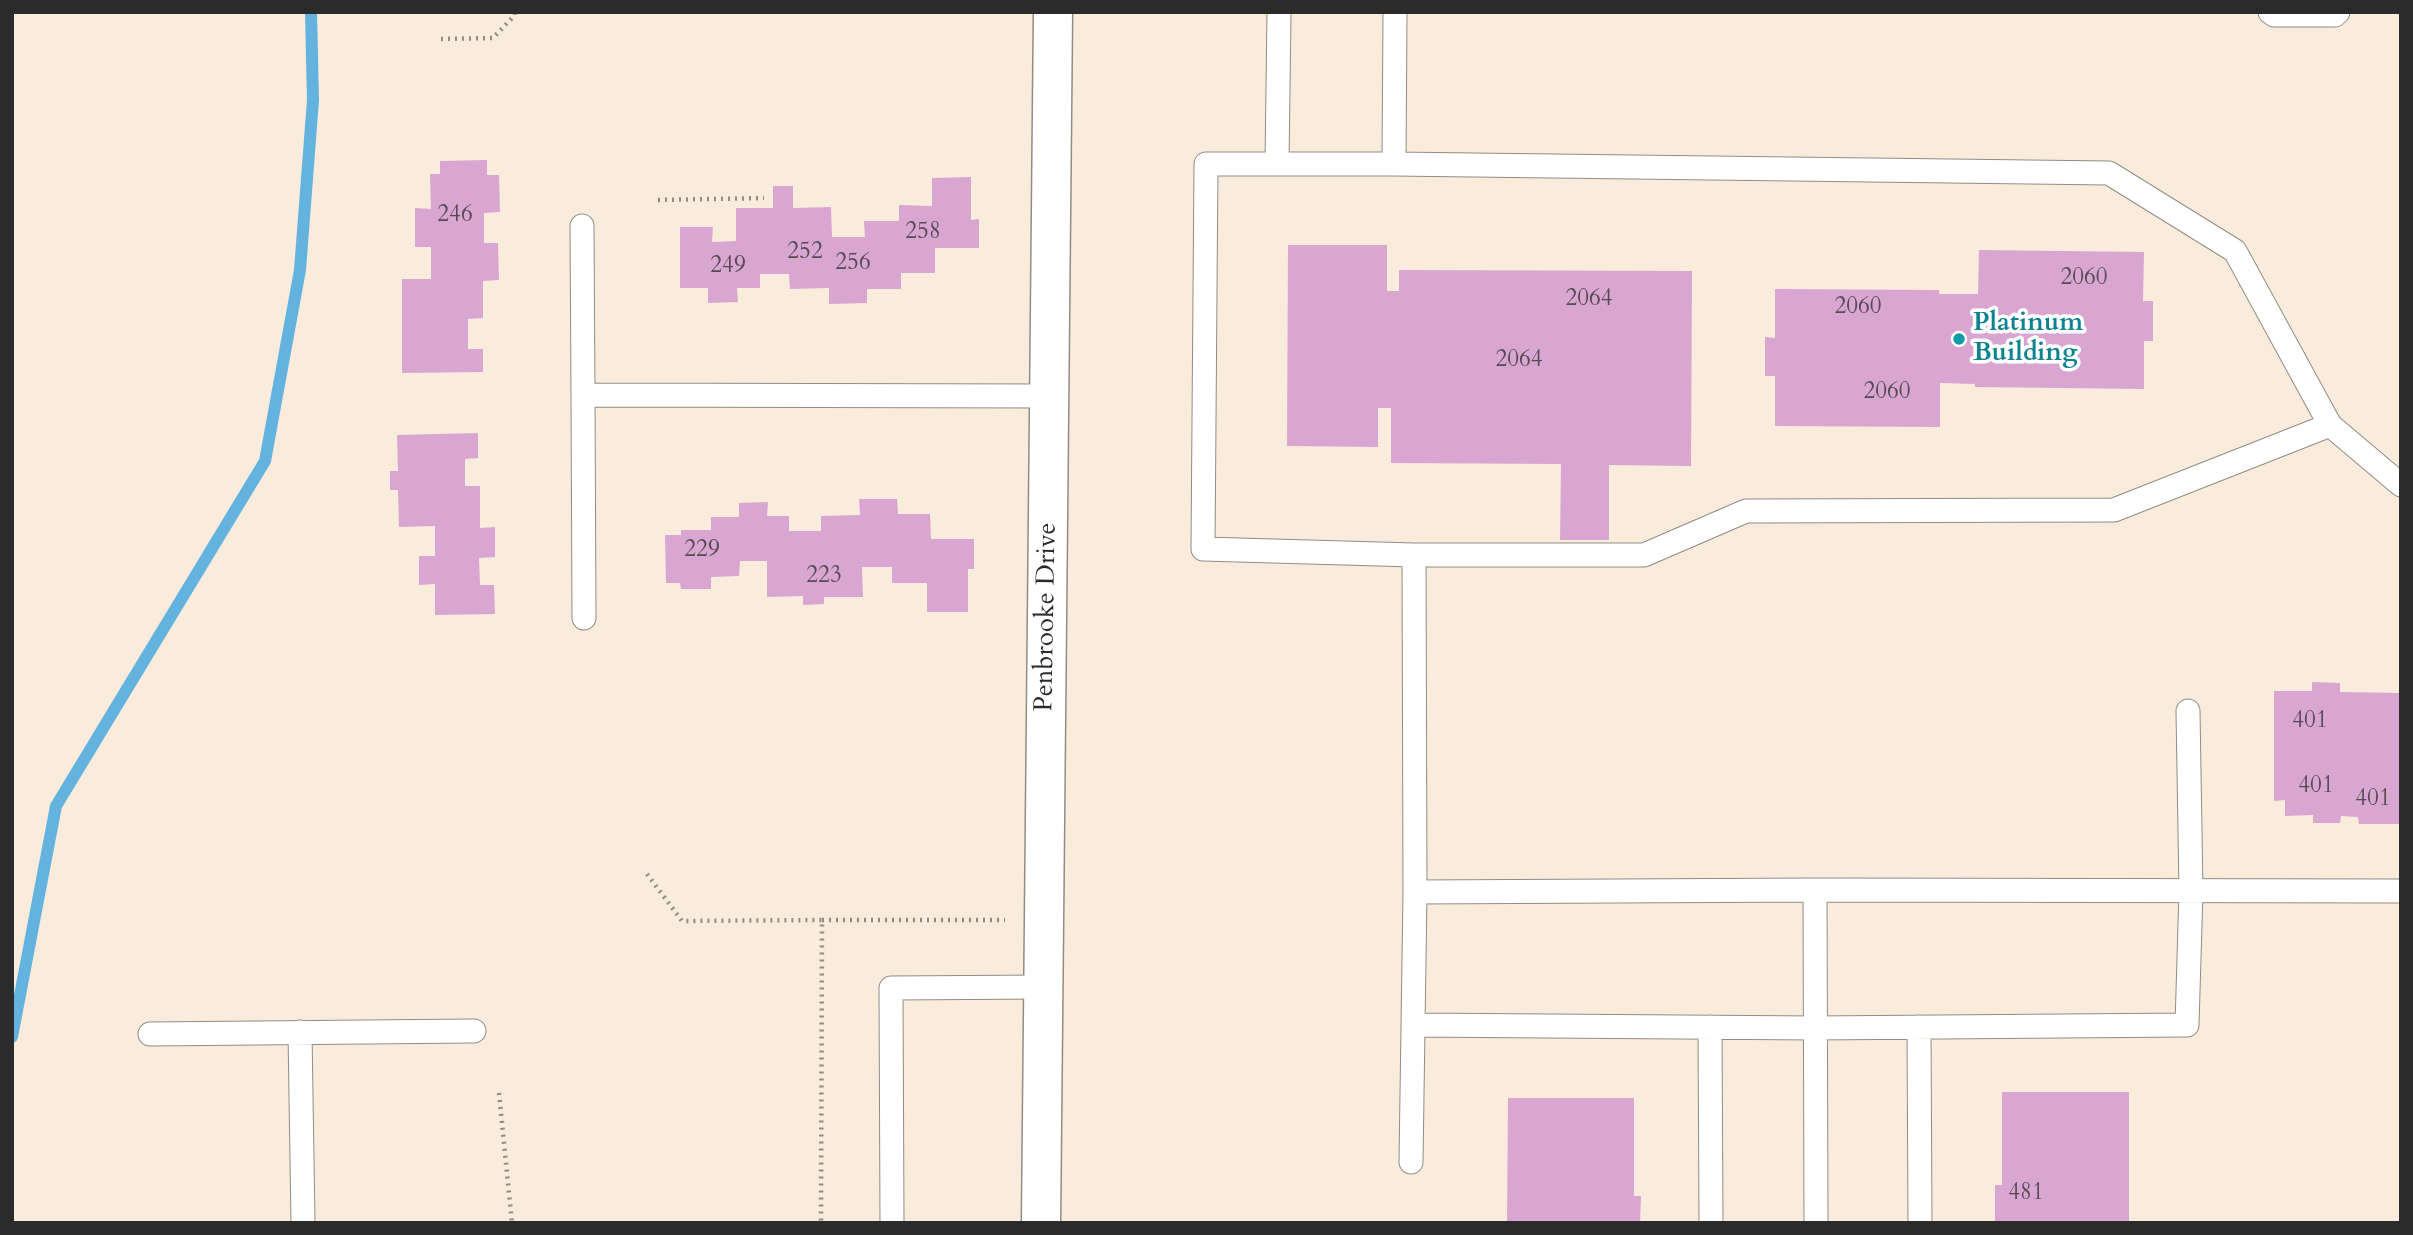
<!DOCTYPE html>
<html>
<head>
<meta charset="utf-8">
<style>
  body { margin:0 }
  #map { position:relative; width:2413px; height:1235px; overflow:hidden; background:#f9ecdd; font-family:Cardo,serif }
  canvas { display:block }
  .frame { position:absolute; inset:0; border:14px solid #2b2b2b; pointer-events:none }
</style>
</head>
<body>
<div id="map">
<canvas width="2413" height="1235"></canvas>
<div class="frame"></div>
</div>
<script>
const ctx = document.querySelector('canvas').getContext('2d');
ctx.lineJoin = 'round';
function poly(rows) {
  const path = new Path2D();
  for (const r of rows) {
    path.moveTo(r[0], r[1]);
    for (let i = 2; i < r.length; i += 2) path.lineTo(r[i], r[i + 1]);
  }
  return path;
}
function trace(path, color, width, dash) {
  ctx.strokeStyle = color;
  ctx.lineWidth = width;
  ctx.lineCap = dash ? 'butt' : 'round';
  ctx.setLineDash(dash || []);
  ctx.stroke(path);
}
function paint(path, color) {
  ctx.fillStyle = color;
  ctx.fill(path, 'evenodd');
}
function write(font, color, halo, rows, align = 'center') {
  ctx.font = font + ' Cardo,serif';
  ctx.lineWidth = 7;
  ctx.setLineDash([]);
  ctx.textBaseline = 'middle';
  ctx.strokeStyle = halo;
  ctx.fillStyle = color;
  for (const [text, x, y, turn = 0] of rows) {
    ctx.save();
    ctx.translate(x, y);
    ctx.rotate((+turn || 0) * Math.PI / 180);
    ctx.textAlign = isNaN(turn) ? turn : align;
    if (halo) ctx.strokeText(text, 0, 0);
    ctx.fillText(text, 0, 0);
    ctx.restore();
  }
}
trace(poly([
  [12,1037,56,806,265,461,300,270,313,100,311,12]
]), '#64b2de', 12);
paint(poly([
  [487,160,487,175,499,175,500,212,484,213,484,243,498,243,499,280,483,281,483,318,468,319,468,349,483,349,483,372,402,373,402,279,431,279,431,247,415,247,415,208,431,209,430,174,440,174,440,161],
  [971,177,971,220,979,219,979,248,935,248,935,273,901,273,901,289,867,289,867,303,829,304,829,288,790,289,789,274,760,274,760,288,737,288,738,302,708,303,708,288,680,288,680,227,713,227,712,242,736,241,736,208,773,208,773,186,793,186,793,208,831,207,832,237,865,237,864,221,899,221,899,205,932,206,932,178],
  [1288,245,1387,245,1387,291,1399,291,1399,270,1692,271,1691,466,1609,465,1609,540,1560,540,1561,464,1391,463,1391,408,1378,408,1378,447,1287,446],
  [1979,250,2144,252,2143,301,2153,301,2153,341,2144,341,2144,389,1975,387,1975,384,1940,383,1940,427,1775,426,1775,376,1765,376,1765,337,1775,338,1775,289,1939,290,1939,294,1978,294],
  [478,433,478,458,465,459,465,486,480,486,480,528,495,527,495,557,479,558,480,585,494,585,495,614,435,615,435,584,419,585,419,556,435,556,435,526,399,527,398,490,390,490,390,471,398,471,397,435],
  [859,499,897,499,898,514,930,514,931,539,974,539,974,569,968,569,968,612,927,612,927,583,892,583,892,567,862,567,863,597,824,597,824,604,803,605,803,596,767,597,767,561,740,561,739,576,711,577,711,589,681,589,680,583,666,583,665,535,681,535,681,530,711,530,711,517,739,517,739,503,768,502,767,516,789,516,789,531,821,531,821,516,860,515],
  [2312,682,2340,683,2340,692,2401,693,2401,824,2359,824,2358,817,2341,816,2340,823,2313,823,2313,815,2285,816,2285,800,2274,801,2274,691,2312,691],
  [2002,1092,2129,1092,2129,1223,1995,1223,1995,1185,2002,1185],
  [1508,1098,1634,1098,1634,1196,1641,1196,1640,1223,1507,1223]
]), '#d9a6d1');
const service = poly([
  [2270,12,2274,15,2335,15,2338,12],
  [1277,164,1279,12],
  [1394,164,1395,12],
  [582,226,583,395,1049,396],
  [583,395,584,618],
  [1414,555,1203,549,1206,164,1394,164,2109,173,2235,251,2330,425],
  [1815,890,2401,891],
  [1414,1025,1815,1028,2187,1025,2191,891,2188,711],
  [1710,1027,1711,1223],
  [1919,1027,1920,1223],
  [300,1032,303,1223],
  [150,1034,474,1031],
  [1411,1162,1415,892],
  [892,1223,891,988,1044,987],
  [1816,1223,1815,890,1415,892,1414,555,1644,555,1746,511,2114,510,2330,425,2401,485]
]);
const minor = poly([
  [1041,1223,1053,12]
]);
trace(service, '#928c84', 25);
trace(minor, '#928c84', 41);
trace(poly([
  [441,39,493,38,515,15,515,12],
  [658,200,764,198],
  [647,874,682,921,822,920,821,1223],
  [822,920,1005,920],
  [499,1093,512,1223]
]), '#928c84', 4.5, [2, 5]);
trace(service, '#fff', 23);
trace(minor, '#fff', 38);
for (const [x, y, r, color] of [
  [1959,339,7,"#0f9aa8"]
]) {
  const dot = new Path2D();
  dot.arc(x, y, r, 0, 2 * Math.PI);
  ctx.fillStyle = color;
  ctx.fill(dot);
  trace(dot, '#fff', 2.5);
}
write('23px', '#564a54', null, [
  ["246",455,216],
  ["258",923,233],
  ["252",805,253],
  ["256",853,264],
  ["249",728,267],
  ["2060",2084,279],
  ["2064",1589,300],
  ["2060",1858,308],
  ["2064",1519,361],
  ["2060",1887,393],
  ["229",702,551],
  ["223",824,577],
  ["401",2310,722],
  ["401",2316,787],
  ["401",2373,800],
  ["481",2026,1194]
]);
write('bold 26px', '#0d838f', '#fff', [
  ["Platinum",1973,324],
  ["Building",1973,354]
], 'left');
write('26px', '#2b2b2b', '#fff', [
  ["Penbrooke Drive",1047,617,-89]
]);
</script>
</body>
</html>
